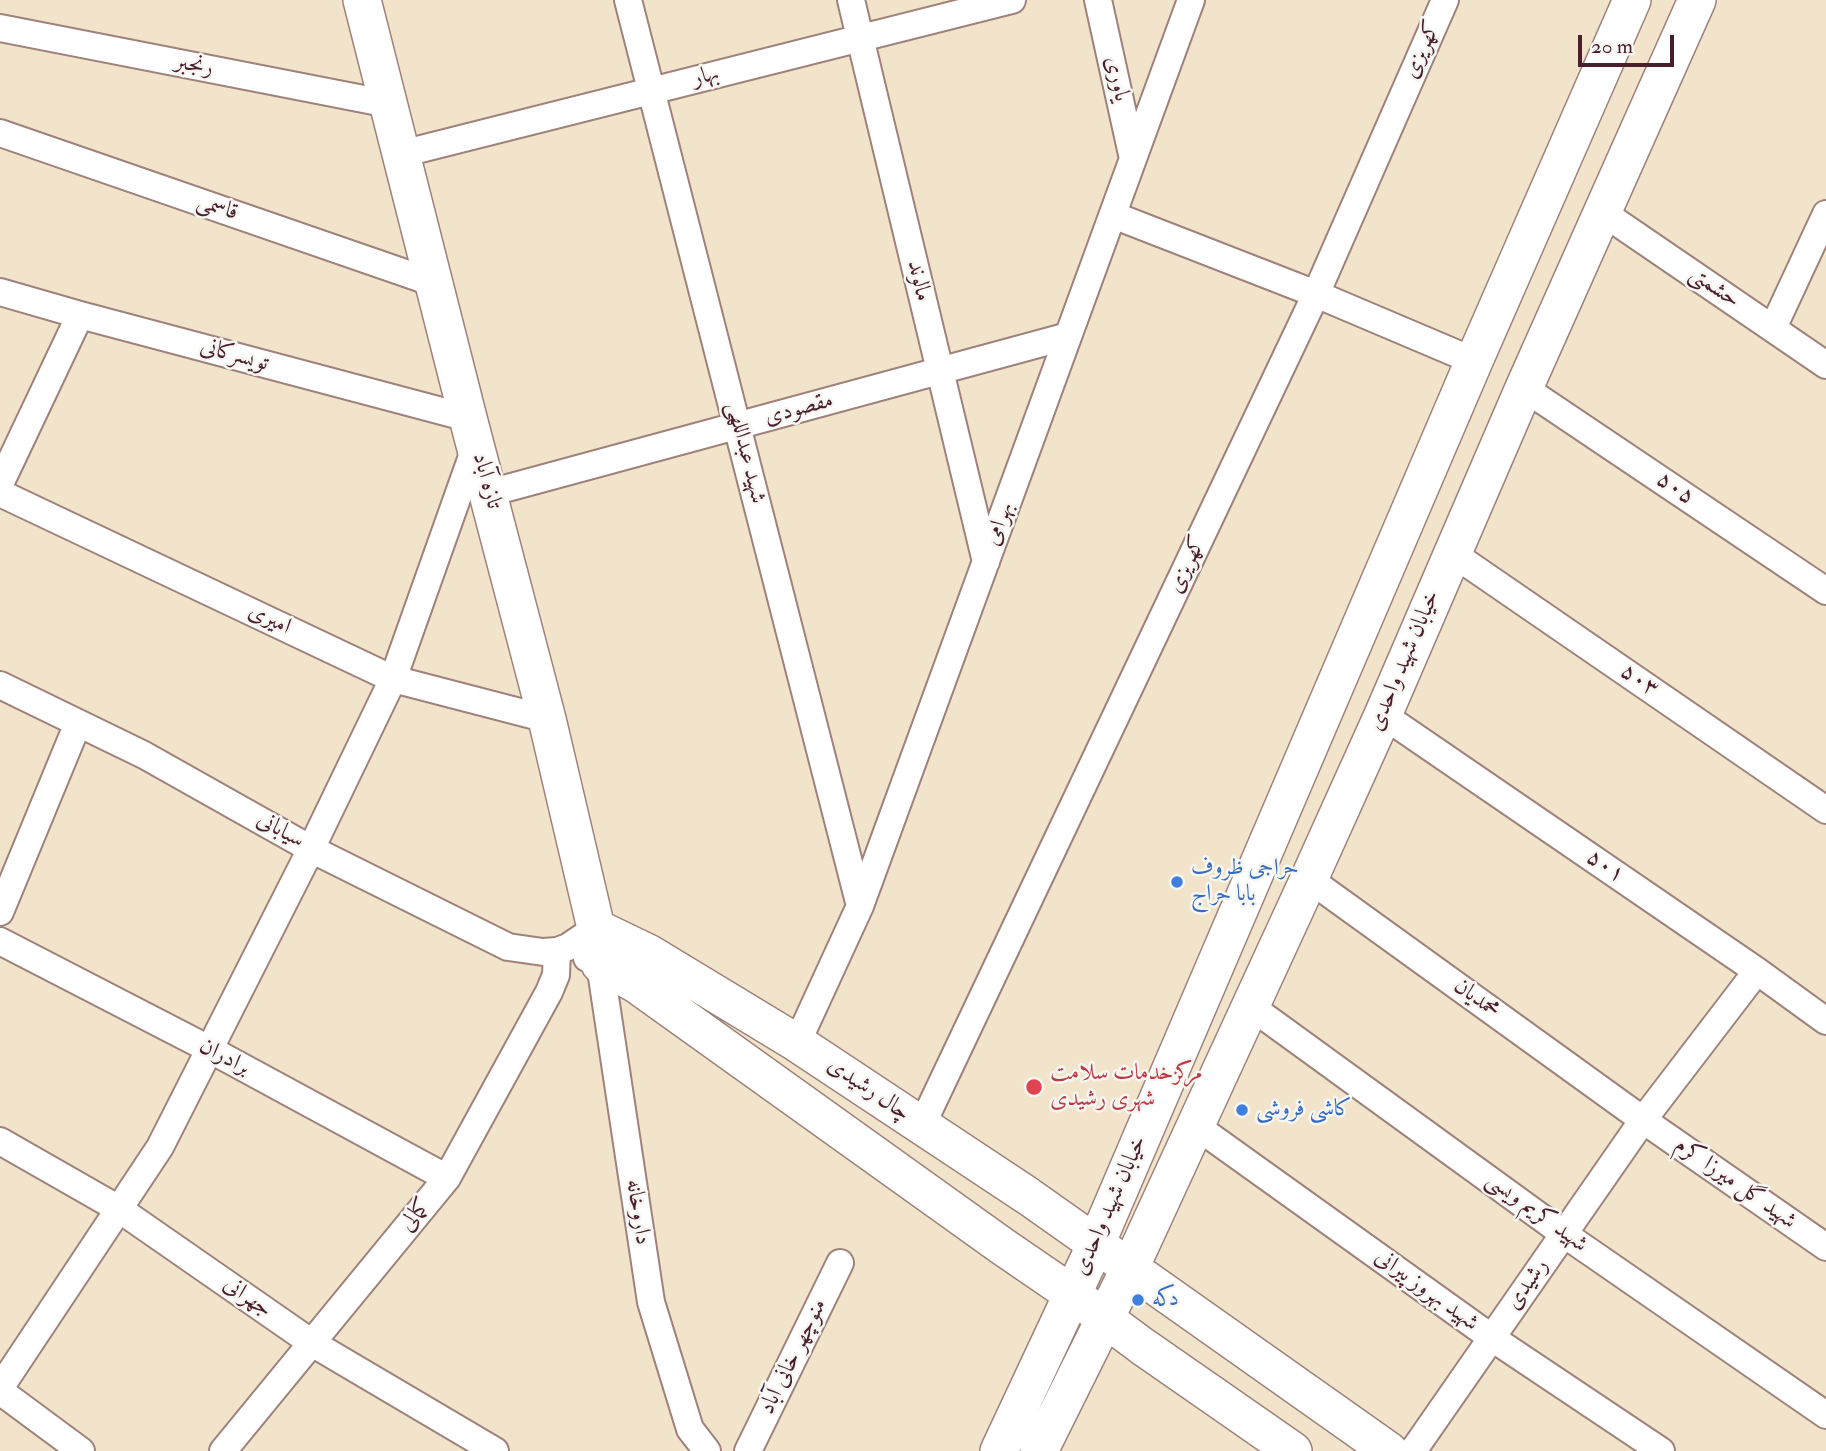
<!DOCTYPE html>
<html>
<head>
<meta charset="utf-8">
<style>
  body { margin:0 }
  #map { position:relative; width:1826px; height:1451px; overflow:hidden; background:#f1e4cb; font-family:"IM FELL Double Pica",serif }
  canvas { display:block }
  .scale { position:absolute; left:1578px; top:35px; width:96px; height:32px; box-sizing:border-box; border:4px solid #4a1f2b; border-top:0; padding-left:9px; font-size:21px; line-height:24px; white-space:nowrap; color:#4a1f2b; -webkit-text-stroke:5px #f6f6f2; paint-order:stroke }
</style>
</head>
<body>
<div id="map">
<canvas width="1826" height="1451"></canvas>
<div class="scale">20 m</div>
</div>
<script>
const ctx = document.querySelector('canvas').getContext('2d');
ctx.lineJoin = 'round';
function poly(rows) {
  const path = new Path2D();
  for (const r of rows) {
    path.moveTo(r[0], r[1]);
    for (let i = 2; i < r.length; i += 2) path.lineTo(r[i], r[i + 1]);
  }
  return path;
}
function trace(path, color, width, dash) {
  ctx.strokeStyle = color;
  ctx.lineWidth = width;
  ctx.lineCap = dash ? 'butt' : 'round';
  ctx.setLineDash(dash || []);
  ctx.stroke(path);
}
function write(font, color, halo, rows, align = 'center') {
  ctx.font = font + ' "IM FELL Double Pica",Amiri,serif';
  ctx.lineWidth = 5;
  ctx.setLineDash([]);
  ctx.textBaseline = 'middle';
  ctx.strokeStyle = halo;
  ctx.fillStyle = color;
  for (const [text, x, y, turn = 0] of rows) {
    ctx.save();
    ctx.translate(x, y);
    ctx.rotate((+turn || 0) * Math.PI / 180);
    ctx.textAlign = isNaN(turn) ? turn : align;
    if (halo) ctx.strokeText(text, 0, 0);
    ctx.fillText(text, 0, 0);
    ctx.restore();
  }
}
const street = poly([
  [628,0,860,906],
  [851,0,986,562],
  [1098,0,1133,159],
  [0,28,389,104],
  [0,133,434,283],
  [401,154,1012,0],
  [1602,212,1826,365],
  [1113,215,1316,294,1474,361],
  [0,292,80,315,468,418],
  [1773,328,1826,214],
  [1524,388,1826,591],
  [0,484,80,315],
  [0,493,393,679,547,719],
  [489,493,1068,336],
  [1452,553,1826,810],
  [0,685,144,755,311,849,508,947,543,952,557,951,568,947,596,928],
  [1383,715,1757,971,1826,1021],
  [1309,879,1643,1120,1826,1247],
  [0,912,78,723],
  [0,941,209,1049,447,1178],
  [587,958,600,964,651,1302,690,1429,707,1451],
  [1250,1006,1564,1234,1826,1415],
  [797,1043,860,906,1191,0],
  [1196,1126,1492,1338,1661,1451],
  [921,1127,1316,294,1445,0],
  [0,1141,119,1209,312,1343,495,1451],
  [0,1388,160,1147,311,849,393,679,476,445],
  [0,1391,81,1451],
  [223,1451,447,1178,549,992,556,975,557,951],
  [748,1451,840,1263],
  [1413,1451,1643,1120,1757,971]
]);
const secondary = poly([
  [362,0,468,418,547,719,596,928,600,964,636,984,1002,1246,1072,1294,1142,1346,1293,1451],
  [596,928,650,954,797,1043,1028,1196,1389,1451],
  [999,1451,1096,1244,1474,361,1632,0],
  [1039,1451,1130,1268,1309,879,1383,715,1524,388,1697,0]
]);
trace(street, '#9e827b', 30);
trace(secondary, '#9e827b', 40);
trace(street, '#fff', 26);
trace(secondary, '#fff', 37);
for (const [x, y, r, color] of [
  [1177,882,7,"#3f7fe0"],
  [1034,1087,9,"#e0444e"],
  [1242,1110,7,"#3f7fe0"],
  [1138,1300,7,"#3f7fe0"]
]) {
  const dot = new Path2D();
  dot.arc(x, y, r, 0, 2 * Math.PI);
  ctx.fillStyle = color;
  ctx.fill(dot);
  trace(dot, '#f6f6f2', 2.5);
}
write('23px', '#4a1f2b', '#f6f6f2', [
  ["کهریزی",1423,50,-66],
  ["رنجبر",194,66,11],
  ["بهار",706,77,-14],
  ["یاوری",1116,79,77],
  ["قاسمی",217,208,19],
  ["مالوند",918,281,77],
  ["حشمتی",1714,288,34],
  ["تویسرکانی",234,356,15],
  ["مقصودی",799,410,-15],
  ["شهید عبداللهی",745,453,76],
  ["تازه آباد",486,481,75],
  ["۵۰۵",1675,489,34],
  ["بهرامی",1000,524,-70],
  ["کهریزی",1188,565,-65],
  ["امیری",269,620,25],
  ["خیابان شهید واحدی",1405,661,-67],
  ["۵۰۳",1639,681,34],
  ["سیابانی",280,831,29],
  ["۵۰۱",1605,867,34],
  ["محمدیان",1476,999,36],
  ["برادران",224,1058,28],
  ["چال رشیدی",868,1090,34],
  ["شهید گل میرزا کرم",1735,1184,35],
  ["خیابان شهید واحدی",1111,1206,-66],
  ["داروخانه",637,1212,81],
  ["شهید کریم ویسی",1536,1213,36],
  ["کمالی",416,1216,-51],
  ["رشیدی",1528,1285,-55],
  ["شهید بهروز پیرانی",1426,1291,36],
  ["جهرانی",247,1298,35],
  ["منوچهر خانی آباد",794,1357,-64]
]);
write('23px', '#366cbe', '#f6f6f2', [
  ["حراجی ظروف",1191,869],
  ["بابا حراج",1191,895],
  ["کاشی فروشی",1256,1110],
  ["دکه",1152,1300]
], 'left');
write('23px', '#be3a42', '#f6f6f2', [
  ["مرکزخدمات سلامت",1050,1074],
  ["شهری رشیدی",1050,1100]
], 'left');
</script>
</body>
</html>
